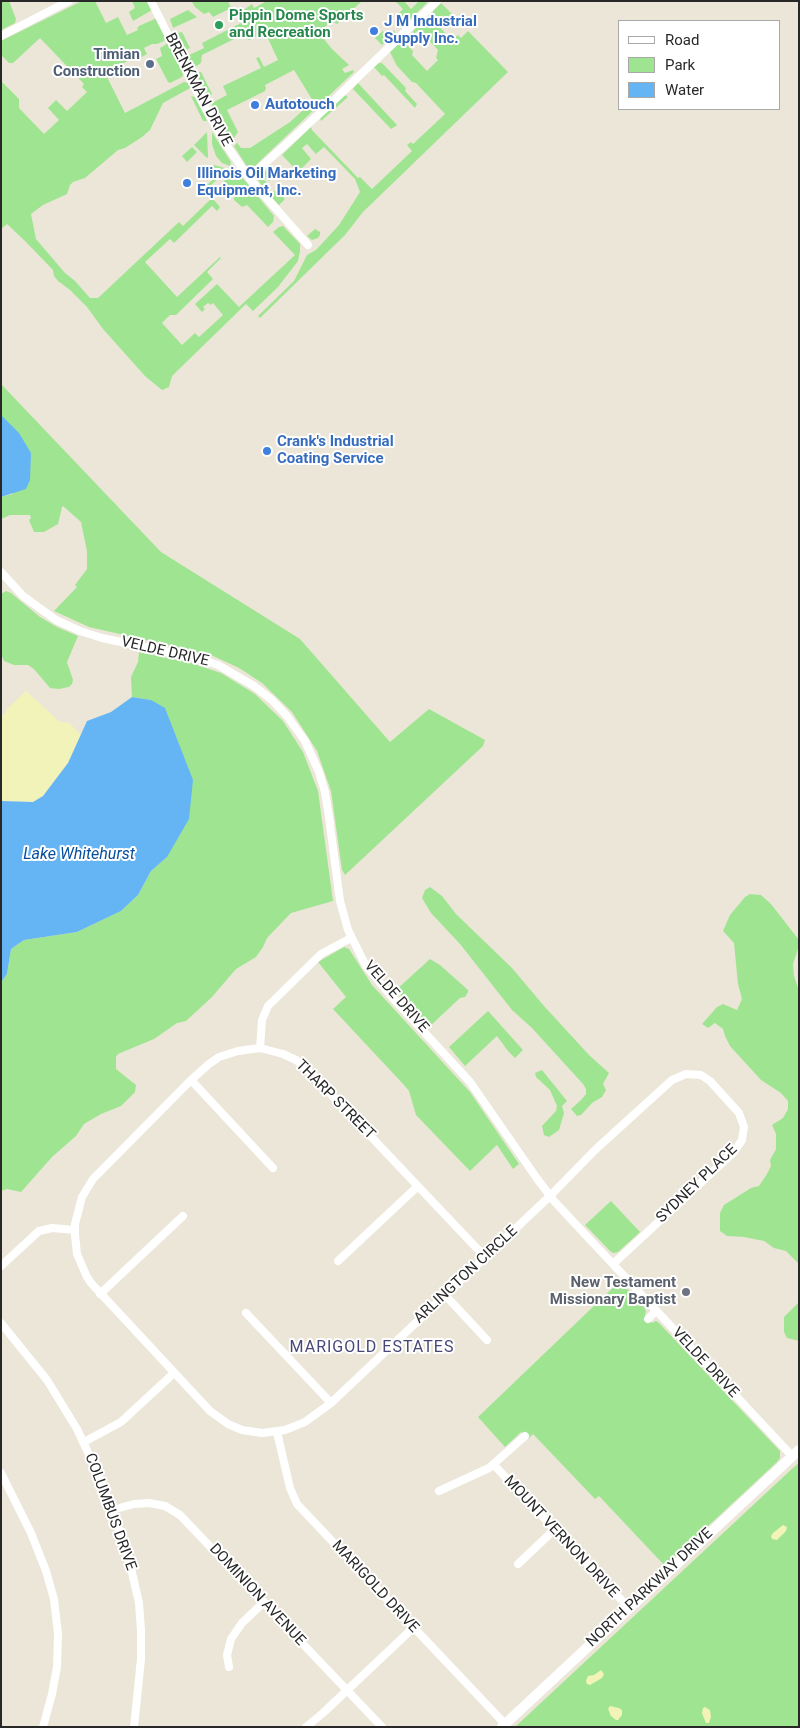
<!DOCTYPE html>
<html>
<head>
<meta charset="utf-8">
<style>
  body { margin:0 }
  #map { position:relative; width:800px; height:1728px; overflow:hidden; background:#ebe6d8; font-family:Roboto,sans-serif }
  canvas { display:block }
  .frame { position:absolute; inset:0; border:2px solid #282828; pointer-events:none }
  .legend { position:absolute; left:618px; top:20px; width:162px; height:90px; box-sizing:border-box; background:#fff; border:1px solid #a9a9a9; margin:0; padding:6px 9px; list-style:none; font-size:15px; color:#282828 }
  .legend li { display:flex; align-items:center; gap:10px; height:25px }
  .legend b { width:25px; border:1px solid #a9a9a9 }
</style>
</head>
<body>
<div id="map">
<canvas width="800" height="1728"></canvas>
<div class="frame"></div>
<ul class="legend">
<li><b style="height:6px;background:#fff"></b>Road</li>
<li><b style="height:14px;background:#9fe591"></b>Park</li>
<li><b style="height:14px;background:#65b5f4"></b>Water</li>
</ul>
</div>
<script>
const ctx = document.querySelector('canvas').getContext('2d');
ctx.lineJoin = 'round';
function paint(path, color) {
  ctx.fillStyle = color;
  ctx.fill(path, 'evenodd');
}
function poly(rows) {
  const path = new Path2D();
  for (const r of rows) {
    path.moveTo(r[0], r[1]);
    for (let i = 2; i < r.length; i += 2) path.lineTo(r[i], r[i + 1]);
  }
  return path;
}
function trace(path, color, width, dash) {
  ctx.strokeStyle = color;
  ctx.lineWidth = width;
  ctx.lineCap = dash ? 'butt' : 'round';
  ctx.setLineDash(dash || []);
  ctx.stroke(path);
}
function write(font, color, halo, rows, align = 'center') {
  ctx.font = font + ' Roboto,sans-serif';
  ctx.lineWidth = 4;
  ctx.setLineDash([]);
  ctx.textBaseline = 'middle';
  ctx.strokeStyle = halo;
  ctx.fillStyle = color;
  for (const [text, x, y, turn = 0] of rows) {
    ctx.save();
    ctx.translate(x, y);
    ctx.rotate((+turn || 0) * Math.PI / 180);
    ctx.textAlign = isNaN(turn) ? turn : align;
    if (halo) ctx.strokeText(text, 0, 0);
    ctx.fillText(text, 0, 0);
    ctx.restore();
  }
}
paint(poly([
  [1,1,9,1,16,19,15,23,1,30],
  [82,1,95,1,106,23,118,17,127,35,138,30,137,28,139,26,157,18,166,37,164,41,157,44,152,44,144,48,147,54,138,59,137,56,105,73,125,113,184,82,189,83,192,87,163,103,150,130,142,137,125,148,118,150,85,178,73,182,70,185,67,194,43,205,31,214,36,239,65,273,75,281,90,298,98,298,179,222,183,226,212,198,220,207,217,211,212,206,174,243,170,239,145,262,177,297,220,257,221,258,207,272,213,279,176,315,170,315,162,323,182,345,195,333,199,337,223,315,213,303,211,305,208,303,203,307,205,309,202,312,195,304,217,284,239,307,295,255,273,232,279,227,283,226,300,244,300,251,298,261,278,287,253,311,246,304,172,376,169,387,162,390,145,376,103,329,87,307,70,290,58,281,54,276,53,270,26,242,7,224,1,229,1,81,19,99,19,108,44,134,59,120,48,108,56,100,67,111,87,92,82,87,84,84,40,38,13,63,9,63,1,55,1,41],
  [132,1,148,1,152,10,133,21,129,12,135,8],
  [228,1,231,8,213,17,209,12,204,14,195,7,192,2],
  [267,1,362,1,337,24,331,21,319,33,332,49,349,65,342,69,345,73,353,70,354,72,261,160,254,167,250,168,246,165,234,146,237,143,241,148,250,148,290,122,313,101,294,70,265,85,266,88,265,91,227,110,238,132,234,138,229,139,212,106,212,103,227,95,223,86,261,68,256,58,259,57,264,67,278,60,265,32,249,40,241,35,238,37,202,55,201,63,195,67,192,67,187,56,204,48,202,43,245,21,241,12,252,4,254,8],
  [395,1,404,1,411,9,419,1,426,1,427,3,405,24,401,23,395,17,403,9],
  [441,3,452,14,441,24,433,15,433,11],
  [188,10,197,17,173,28,170,19],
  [428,17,430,17,452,40,458,35,461,38,468,31,508,72,363,212,345,235,260,318,258,316,294,281,307,255,316,250,339,225,360,192,355,179,324,147,316,154,307,144,302,148,311,159,298,172,282,155,311,127,312,130,358,178,360,177,372,189,412,151,407,145,411,142,413,144,445,114,416,83,412,82,397,66,390,52,406,37,409,38,405,43,413,51,412,55,427,71,438,60,436,58,438,50,419,30,414,34,413,31],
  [394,30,395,33,382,45,375,38,383,31,385,33,383,36,386,34,388,36],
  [182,32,190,48,186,50,184,49,177,36,178,33],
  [167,44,170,45,184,73,182,77,170,83,168,82,156,59,162,56,160,48],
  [379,63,382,63,406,88,405,91,417,104,415,108,384,75,382,76,374,67],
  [198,72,201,72,212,94,210,97,207,96,197,75],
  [358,83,397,125,396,126,391,129,353,89],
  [345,95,348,97,321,121,320,118],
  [191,96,197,98,207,121,203,121],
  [207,132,208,157,207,158,194,145],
  [212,132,231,162,230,166,222,163,216,156,212,144],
  [192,147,197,152,187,162,182,156],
  [214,165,228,169,208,188,206,186,218,175,211,167],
  [269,168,276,175,269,181,266,178,264,180,267,183,266,191,258,180,260,176],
  [235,170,238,172,274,216,273,222,268,227,247,205,242,207,234,200,234,198,237,194,228,185,223,187,225,179,231,172],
  [271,191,277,191,285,199,279,205,268,194],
  [315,229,320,232,320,235,318,238,312,240,307,236],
  [1,384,161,552,300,639,390,742,429,709,485,740,483,746,345,875,342,870,331,791,317,751,292,712,262,683,239,668,211,655,89,627,54,611,77,587,75,585,87,569,87,551,81,522,63,506,62,507,58,524,44,532,34,532,29,520,31,518,30,515,10,515,1,519,1,497,13,494,1,416],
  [6,591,11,593,40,617,57,627,78,636,67,662,73,680,72,684,69,687,59,689,50,688,34,669,28,665,14,665,4,661,1,654,1,594],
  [139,652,191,663,221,673,255,694,283,721,303,752,318,791,333,901,291,913,267,938,263,947,256,957,236,969,212,997,186,1021,177,1023,154,1039,118,1054,116,1057,116,1069,136,1085,135,1092,121,1106,101,1114,84,1124,76,1136,52,1157,21,1192,7,1189,1,1191,1,982,7,974,11,949,24,940,77,932,121,911,138,895,151,871,167,857,151,700,132,697,131,677,138,662],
  [430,887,442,896,456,914,512,968,544,1006,589,1055,609,1073,603,1084,606,1090,602,1097,592,1103,581,1115,577,1116,571,1109,581,1100,586,1094,586,1089,583,1084,532,1028,512,1010,460,944,431,913,422,898,425,890],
  [750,894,761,895,771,904,799,940,798,949,793,964,794,976,799,991,799,1264,786,1251,774,1248,764,1241,744,1237,727,1236,720,1231,720,1213,724,1205,751,1188,759,1186,767,1174,771,1166,770,1160,776,1149,776,1134,772,1125,783,1118,788,1109,788,1101,781,1093,761,1080,730,1046,725,1036,723,1029,715,1023,708,1028,702,1024,717,1007,723,1004,737,1010,742,999,738,984,734,943,723,931,730,915,745,897],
  [344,947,349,949,372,985,470,1092,519,1164,513,1169,497,1145,470,1171,416,1115,409,1091,404,1085,333,1009,346,997,318,962],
  [430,959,440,965,468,990,468,992,465,997,460,998,429,1027,396,990],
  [488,1011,523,1050,515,1058,508,1051,497,1036,465,1066,449,1047],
  [542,1070,567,1101,562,1106,564,1113,559,1130,549,1137,544,1135,542,1126,556,1111,557,1106,550,1090,536,1077,535,1073],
  [611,1201,640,1232,618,1252,614,1253,611,1252,585,1225],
  [620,1281,644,1307,646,1311,645,1316,652,1323,656,1321,659,1323,780,1451,780,1458,777,1462,665,1566,599,1496,595,1499,533,1434,528,1439,521,1432,505,1447,478,1417],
  [799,1302,799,1341,787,1338,784,1332,784,1317],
  [799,1463,799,1727,515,1727,794,1467]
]), '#9fe591');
paint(poly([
  [26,691,60,722,69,723,81,735,68,763,43,796,33,802,1,801,1,717,7,711,6,710],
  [783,1525,787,1527,786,1531,777,1540,772,1539,771,1536,773,1533],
  [601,1670,604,1674,602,1678,590,1685,587,1684,586,1681,588,1676,594,1675],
  [610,1706,619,1708,622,1710,622,1715,618,1720,616,1720,611,1716,608,1709],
  [705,1707,710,1710,711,1717,709,1723,706,1723,702,1713,703,1708]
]), '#f2f3b9');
paint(poly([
  [1,415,19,433,31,453,30,480,26,489,1,497],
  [132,697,151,700,165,708,193,780,189,819,167,857,151,871,138,895,121,911,77,932,24,940,11,949,7,974,1,982,1,801,33,802,43,796,68,763,87,721,111,712]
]), '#65b5f4');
trace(poly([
  [151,1,203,104,227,146,249,178,308,245],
  [1,36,69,1],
  [249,178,330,104,437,1],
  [1,572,23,596,56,620,80,631,102,638,196,658,218,665,254,686,272,700,287,716,305,741,319,772,325,792,329,817,340,901,348,930,366,966,391,996,470,1082,538,1180,554,1201,792,1456],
  [260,1048,262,1020,268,1006,321,954,351,938],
  [191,1080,273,1168],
  [485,1257,307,1069,296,1060,283,1054,260,1048,238,1051,219,1057,209,1064,191,1080,93,1179,82,1197,75,1224,75,1235,77,1254,87,1277,91,1283,210,1411,228,1424,242,1430,262,1433,285,1430,305,1422,331,1403,550,1196,596,1149,672,1080,686,1074,701,1075,710,1081,739,1113,744,1127,742,1140,734,1152,613,1264],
  [338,1261,418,1186],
  [1,1266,39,1231,52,1228,75,1230],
  [100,1294,183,1216],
  [445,1295,487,1340],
  [246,1313,331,1403],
  [648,1319,656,1311],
  [1,1323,47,1380,77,1429,99,1476,127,1551,139,1603,141,1631,141,1659,134,1727],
  [277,1432,290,1488,297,1504,505,1724],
  [84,1442,121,1422,174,1373],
  [494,1465,629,1608],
  [1,1473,31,1533,46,1571,54,1599,58,1634,57,1667,52,1694,43,1727],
  [439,1491,489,1468,525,1436],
  [112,1510,134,1504,149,1503,165,1506,180,1515,382,1727],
  [518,1564,555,1529],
  [229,1667,227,1655,231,1639,242,1623,264,1602],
  [306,1727,323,1713,413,1628]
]), '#fff', 8);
trace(poly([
  [502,1727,799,1450]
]), '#fff', 10);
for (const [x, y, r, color] of [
  [219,25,5,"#2e9e5b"],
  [374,31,5,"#3f7fe0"],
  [150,64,5,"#5c6f8a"],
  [255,105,5,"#3f7fe0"],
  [187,183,5,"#3f7fe0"],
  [267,451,5,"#3f7fe0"],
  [686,1292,5,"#6b7280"]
]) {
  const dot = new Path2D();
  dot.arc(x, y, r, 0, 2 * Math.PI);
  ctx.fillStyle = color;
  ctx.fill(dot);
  trace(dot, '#fff', 2);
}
write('bold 15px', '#27864d', '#fff', [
  ["Pippin Dome Sports",229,16],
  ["and Recreation",229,33]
], 'left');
write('bold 15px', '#366cbe', '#fff', [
  ["J M Industrial",384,22],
  ["Supply Inc.",384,39],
  ["Autotouch",265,105],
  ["Illinois Oil Marketing",197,174],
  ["Equipment, Inc.",197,191],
  ["Crank's Industrial",277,442],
  ["Coating Service",277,459]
], 'left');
write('bold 15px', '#4e5e75', '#fff', [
  ["Timian",140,55],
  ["Construction",140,72]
], 'right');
write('15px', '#282828', '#fff', [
  ["BRENKMAN DRIVE",198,90,62],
  ["VELDE DRIVE",165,652,13],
  ["VELDE DRIVE",396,997,49],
  ["THARP STREET",335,1100,45],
  ["SYDNEY PLACE",697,1184,-44],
  ["ARLINGTON CIRCLE",466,1275,-43],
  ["VELDE DRIVE",705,1363,47],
  ["COLUMBUS DRIVE",110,1512,70],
  ["MOUNT VERNON DRIVE",561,1537,47],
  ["MARIGOLD DRIVE",375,1587,47],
  ["NORTH PARKWAY DRIVE",650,1588,-43],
  ["DOMINION AVENUE",257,1595,47]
]);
write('bold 15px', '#5b616d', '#fff', [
  ["New Testament",676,1283],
  ["Missionary Baptist",676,1300]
], 'right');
write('italic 16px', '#074f9d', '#fff', [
  ["Lake Whitehurst",79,855]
]);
ctx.letterSpacing = '1px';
write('16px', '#47477a', '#fff', [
  ["MARIGOLD ESTATES",372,1348]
]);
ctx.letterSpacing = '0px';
</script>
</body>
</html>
